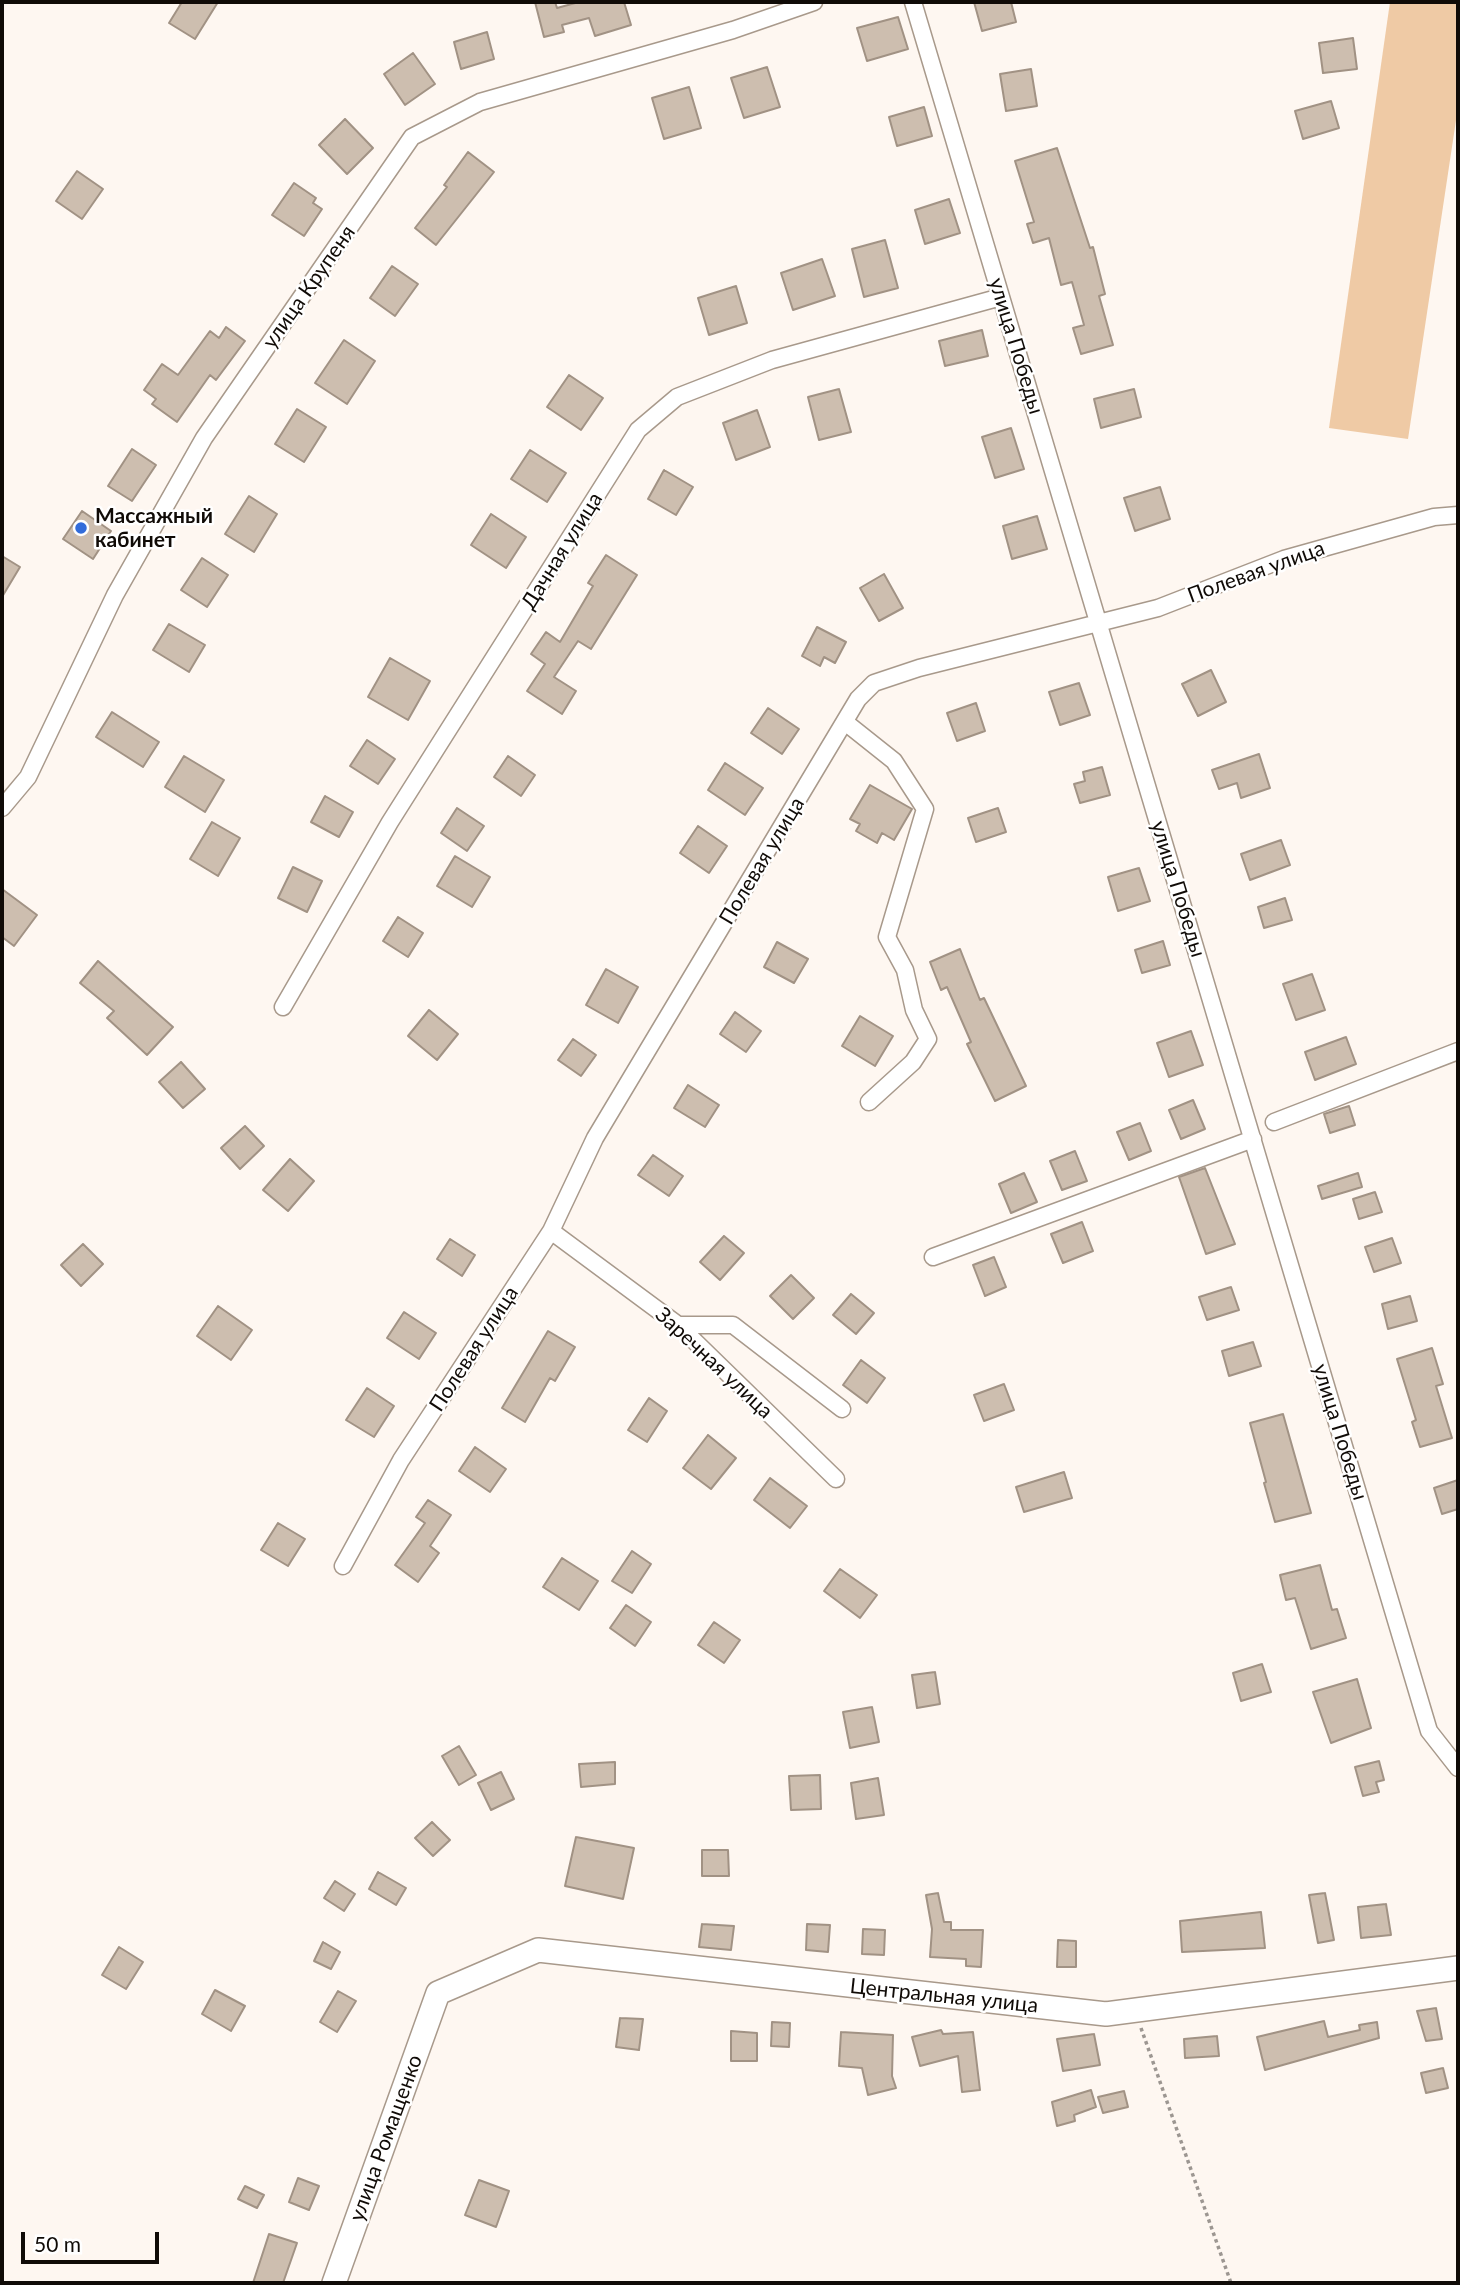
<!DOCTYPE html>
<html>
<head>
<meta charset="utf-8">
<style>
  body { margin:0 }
  #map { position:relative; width:1460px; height:2285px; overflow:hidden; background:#fef7f1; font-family:Lato,sans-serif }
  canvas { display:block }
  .frame { position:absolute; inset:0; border:4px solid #100b07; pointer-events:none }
  .scale { position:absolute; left:21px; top:2232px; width:138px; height:32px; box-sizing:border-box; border:4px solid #100b07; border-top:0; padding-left:9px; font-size:21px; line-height:24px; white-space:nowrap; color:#100b07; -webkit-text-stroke:5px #fff; paint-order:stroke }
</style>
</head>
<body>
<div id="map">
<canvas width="1460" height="2285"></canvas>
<div class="frame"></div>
<div class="scale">50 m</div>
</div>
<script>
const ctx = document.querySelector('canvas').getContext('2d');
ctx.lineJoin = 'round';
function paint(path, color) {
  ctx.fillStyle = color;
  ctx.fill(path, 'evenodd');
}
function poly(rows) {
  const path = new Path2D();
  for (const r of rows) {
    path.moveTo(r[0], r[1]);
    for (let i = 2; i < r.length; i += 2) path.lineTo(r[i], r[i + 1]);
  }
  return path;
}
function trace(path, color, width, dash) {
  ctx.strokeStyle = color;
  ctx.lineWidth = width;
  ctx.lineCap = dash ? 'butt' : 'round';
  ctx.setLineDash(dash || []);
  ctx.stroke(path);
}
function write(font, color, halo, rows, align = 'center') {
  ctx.font = font + ' Lato,sans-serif';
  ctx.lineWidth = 5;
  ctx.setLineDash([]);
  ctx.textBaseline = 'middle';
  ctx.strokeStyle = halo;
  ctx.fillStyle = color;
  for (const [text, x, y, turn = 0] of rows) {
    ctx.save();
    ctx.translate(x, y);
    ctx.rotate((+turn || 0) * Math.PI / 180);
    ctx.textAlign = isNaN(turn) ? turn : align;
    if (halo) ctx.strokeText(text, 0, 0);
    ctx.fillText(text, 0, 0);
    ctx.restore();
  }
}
paint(poly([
  [1390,2,1458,2,1458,107,1408,439,1329,428]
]), '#efcaa5');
const building = poly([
  [182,2,218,2,195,39,169,23,182,2],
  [535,2,555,2,557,8,579,2,624,2,631,25,595,36,589,18,562,25,564,32,544,37,535,2],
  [974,2,1011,2,1016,22,982,31,974,2],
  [898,17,908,49,867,61,857,28,898,17],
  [487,32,494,59,461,69,454,42,487,32],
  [1353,38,1357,69,1323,73,1319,43,1353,38],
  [413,53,435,84,405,105,384,74,413,53],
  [767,67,780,107,744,118,731,78,767,67],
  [1031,69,1037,106,1006,111,1000,74,1031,69],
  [689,87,701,128,664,139,652,98,689,87],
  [1331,101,1339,128,1303,139,1295,111,1331,101],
  [924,107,932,136,897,146,889,117,924,107],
  [345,119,373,148,347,174,319,145,345,119],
  [1057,148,1090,248,1093,247,1105,294,1099,296,1113,345,1081,354,1073,328,1084,325,1072,282,1061,285,1049,238,1033,243,1027,224,1034,222,1015,161,1057,148],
  [468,152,494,172,436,245,415,228,447,187,444,185,468,152],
  [77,171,103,189,82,219,56,201,77,171],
  [294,183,316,198,313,203,322,209,304,236,272,215,294,183],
  [949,199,960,233,925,244,915,210,949,199],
  [885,240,898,288,864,297,852,249,885,240],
  [822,259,835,296,793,310,781,273,822,259],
  [392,266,418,284,395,316,370,298,392,266],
  [736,286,747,323,709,335,698,298,736,286],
  [226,327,245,341,216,380,210,375,177,422,152,404,156,399,144,390,162,364,178,375,210,331,219,338,226,327],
  [982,330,988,356,945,366,939,341,982,330],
  [344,340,375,361,347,404,315,383,344,340],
  [569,375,603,398,581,430,547,407,569,375],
  [839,389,851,432,819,440,808,397,839,389],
  [1134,389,1141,417,1101,428,1094,399,1134,389],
  [297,409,326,427,304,462,275,444,297,409],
  [757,410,770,447,736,460,723,423,757,410],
  [1011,428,1024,469,995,478,982,437,1011,428],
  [132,449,156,465,132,501,108,486,132,449],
  [530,450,566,473,547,502,511,479,530,450],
  [664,470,693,487,676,515,648,499,664,470],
  [1160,487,1170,519,1135,531,1124,498,1160,487],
  [249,496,277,514,254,552,225,534,249,496],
  [82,511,111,531,93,559,63,539,82,511],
  [491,514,526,537,506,568,471,545,491,514],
  [1037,516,1047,549,1012,559,1003,526,1037,516],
  [606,555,637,575,591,649,578,641,554,677,576,691,562,714,527,691,545,664,531,654,546,632,560,642,593,586,588,583,606,555],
  [2,556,20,567,2,597,2,556],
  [202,558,228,575,207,607,181,590,202,558],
  [884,574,903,608,879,621,860,588,884,574],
  [169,624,205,645,189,672,153,650,169,624],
  [817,627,846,642,835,663,824,657,820,666,802,656,817,627],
  [390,658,430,681,408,720,368,697,390,658],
  [1211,670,1226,702,1198,716,1182,684,1211,670],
  [1079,683,1090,715,1060,725,1049,692,1079,683],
  [976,703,985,731,957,741,947,713,976,703],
  [768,708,799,729,782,754,751,733,768,708],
  [112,712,159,742,143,767,96,737,112,712],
  [367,740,395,759,378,784,350,766,367,740],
  [1259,754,1270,788,1241,798,1237,783,1219,789,1212,770,1259,754],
  [184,756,224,780,205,812,165,787,184,756],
  [508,756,535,775,521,796,494,777,508,756],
  [725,763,763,788,745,815,708,790,725,763],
  [1102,767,1110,795,1080,803,1074,784,1085,781,1083,772,1102,767],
  [870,785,912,809,894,840,882,833,877,843,856,831,860,824,850,819,870,785],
  [325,796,353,812,339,837,311,822,325,796],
  [457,808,484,826,467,851,441,833,457,808],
  [998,808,1006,832,976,842,968,818,998,808],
  [212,822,240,838,218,876,190,859,212,822],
  [698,826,727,846,709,873,680,853,698,826],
  [1281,840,1290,865,1250,880,1241,854,1281,840],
  [455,856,490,877,472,907,437,886,455,856],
  [293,867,322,881,307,912,278,898,293,867],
  [1139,868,1150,901,1118,911,1108,877,1139,868],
  [2,889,37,915,14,946,2,937,2,889],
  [1285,898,1292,920,1264,928,1258,907,1285,898],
  [398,917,423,933,408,957,383,941,398,917],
  [1163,941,1170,965,1142,973,1135,950,1163,941],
  [777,942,808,959,794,983,764,967,777,942],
  [960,949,980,1000,984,998,1026,1086,995,1101,967,1044,971,1042,947,987,941,990,930,962,960,949],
  [98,961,173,1027,147,1055,107,1018,114,1011,80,983,98,961],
  [606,969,638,987,618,1023,586,1005,606,969],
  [1312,974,1325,1010,1296,1020,1283,984,1312,974],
  [429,1010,458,1034,437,1060,408,1036,429,1010],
  [735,1012,761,1031,746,1052,720,1034,735,1012],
  [860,1016,893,1036,875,1066,842,1046,860,1016],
  [1191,1031,1203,1065,1169,1077,1157,1043,1191,1031],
  [1346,1037,1356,1064,1315,1080,1305,1052,1346,1037],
  [573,1039,596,1055,581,1076,558,1060,573,1039],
  [181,1062,205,1089,183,1108,159,1082,181,1062],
  [688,1085,719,1105,705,1127,674,1108,688,1085],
  [1193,1100,1205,1129,1181,1139,1169,1110,1193,1100],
  [1349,1106,1355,1125,1330,1133,1324,1114,1349,1106],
  [1140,1123,1151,1151,1129,1160,1117,1132,1140,1123],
  [245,1126,264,1146,240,1169,221,1148,245,1126],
  [1075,1151,1087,1181,1062,1190,1050,1161,1075,1151],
  [653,1155,683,1176,669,1196,638,1175,653,1155],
  [290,1159,314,1181,288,1211,263,1190,290,1159],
  [1205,1168,1235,1244,1206,1254,1179,1177,1205,1168],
  [1024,1173,1037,1202,1011,1213,999,1184,1024,1173],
  [1358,1173,1362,1187,1322,1199,1318,1186,1358,1173],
  [1375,1192,1382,1212,1359,1219,1353,1199,1375,1192],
  [1082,1222,1093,1251,1063,1263,1051,1234,1082,1222],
  [724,1236,744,1253,720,1280,700,1262,724,1236],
  [1392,1238,1401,1263,1374,1272,1365,1247,1392,1238],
  [450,1239,475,1255,462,1276,437,1259,450,1239],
  [83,1244,103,1264,81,1286,61,1265,83,1244],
  [994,1257,1006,1287,985,1296,973,1265,994,1257],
  [791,1275,814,1298,793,1319,770,1296,791,1275],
  [1231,1287,1239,1310,1207,1320,1199,1297,1231,1287],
  [851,1294,874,1313,856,1334,833,1315,851,1294],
  [1410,1296,1417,1321,1388,1329,1382,1304,1410,1296],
  [218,1306,252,1330,231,1360,197,1336,218,1306],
  [404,1312,436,1333,419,1359,387,1338,404,1312],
  [548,1331,575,1347,555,1381,550,1378,525,1422,502,1408,548,1331],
  [1253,1342,1261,1366,1229,1376,1222,1351,1253,1342],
  [1432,1348,1443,1384,1436,1386,1452,1438,1420,1447,1412,1422,1416,1420,1397,1359,1432,1348],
  [861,1360,885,1378,867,1403,843,1385,861,1360],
  [1004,1384,1014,1410,984,1421,974,1395,1004,1384],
  [367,1388,394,1406,374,1437,346,1420,367,1388],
  [649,1398,667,1411,647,1442,628,1430,649,1398],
  [1283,1414,1311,1513,1275,1522,1264,1483,1266,1482,1250,1423,1283,1414],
  [708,1435,736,1458,711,1489,683,1468,708,1435],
  [475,1447,506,1469,490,1492,459,1471,475,1447],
  [1064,1472,1072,1498,1024,1512,1016,1487,1064,1472],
  [770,1478,807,1506,790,1528,754,1500,770,1478],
  [1458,1480,1458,1509,1442,1514,1434,1488,1458,1480],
  [428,1500,451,1515,430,1546,439,1553,418,1582,395,1565,425,1523,416,1517,428,1500],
  [278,1523,305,1539,288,1566,261,1550,278,1523],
  [632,1551,651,1564,632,1593,612,1581,632,1551],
  [562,1558,598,1581,579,1610,543,1587,562,1558],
  [1320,1565,1332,1610,1337,1609,1346,1638,1311,1649,1295,1598,1286,1600,1280,1575,1320,1565],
  [840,1569,877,1595,860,1618,824,1591,840,1569],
  [626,1605,651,1622,635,1646,610,1628,626,1605],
  [714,1622,740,1640,724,1663,698,1645,714,1622],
  [1262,1664,1271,1692,1241,1701,1233,1673,1262,1664],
  [935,1672,940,1704,917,1708,912,1675,935,1672],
  [1357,1679,1371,1728,1331,1743,1313,1692,1357,1679],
  [872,1707,879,1742,850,1748,843,1712,872,1707],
  [459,1746,476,1775,459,1785,442,1756,459,1746],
  [1379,1761,1384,1780,1376,1782,1379,1792,1363,1796,1355,1767,1379,1761],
  [615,1762,615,1784,581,1787,579,1764,615,1762],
  [501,1772,514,1799,491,1810,478,1783,501,1772],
  [820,1775,821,1809,791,1810,789,1776,820,1775],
  [878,1778,884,1815,856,1819,851,1783,878,1778],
  [432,1822,450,1840,433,1856,415,1838,432,1822],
  [576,1837,634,1848,623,1899,565,1886,576,1837],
  [702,1850,728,1850,729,1876,702,1876,702,1850],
  [378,1872,406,1888,396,1905,369,1889,378,1872],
  [335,1881,355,1894,344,1911,324,1898,335,1881],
  [938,1893,944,1922,951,1922,951,1930,983,1930,981,1967,966,1966,966,1959,930,1957,932,1929,926,1895,938,1893],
  [1325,1893,1334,1940,1318,1943,1309,1895,1325,1893],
  [1386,1904,1391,1935,1361,1938,1358,1907,1386,1904],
  [1261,1912,1265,1948,1182,1952,1180,1921,1261,1912],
  [702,1924,734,1926,731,1950,699,1947,702,1924],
  [807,1924,830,1925,828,1952,806,1950,807,1924],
  [863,1929,885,1930,884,1955,862,1954,863,1929],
  [1058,1940,1076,1941,1076,1967,1057,1967,1058,1940],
  [323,1942,340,1952,331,1969,314,1961,323,1942],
  [119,1947,143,1962,126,1989,102,1975,119,1947],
  [215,1990,245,2006,231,2031,202,2014,215,1990],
  [338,1991,356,2001,337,2032,320,2022,338,1991],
  [1436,2008,1442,2039,1426,2041,1417,2011,1436,2008],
  [620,2018,643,2019,639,2050,616,2047,620,2018],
  [1324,2021,1328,2037,1360,2030,1359,2025,1377,2022,1379,2038,1265,2070,1257,2037,1324,2021],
  [772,2022,790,2023,789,2047,771,2046,772,2022],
  [941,2030,943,2034,973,2032,980,2090,962,2092,958,2056,920,2066,912,2037,941,2030],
  [731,2031,757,2033,757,2061,731,2061,731,2031],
  [841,2032,893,2035,892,2076,896,2088,868,2095,862,2068,839,2066,841,2032],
  [1094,2034,1100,2065,1063,2071,1057,2039,1094,2034],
  [1217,2036,1219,2056,1185,2058,1184,2039,1217,2036],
  [1443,2068,1448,2088,1426,2093,1421,2073,1443,2068],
  [1091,2090,1096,2107,1074,2115,1075,2121,1057,2126,1052,2102,1091,2090],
  [1124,2091,1128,2107,1103,2113,1098,2097,1124,2091],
  [298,2178,319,2186,309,2210,289,2202,298,2178],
  [479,2180,509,2191,496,2227,465,2215,479,2180],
  [245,2186,264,2195,257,2208,238,2199,245,2186],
  [269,2234,297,2243,283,2283,253,2283,269,2234]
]);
paint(building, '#cdbeaf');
trace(building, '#a19284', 2);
const street = poly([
  [913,2,1429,1731,1458,1768],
  [845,722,894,761,925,809,887,937,905,970,914,1010,928,1039,913,1062,869,1102],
  [2,808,28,777,115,595,204,438,412,137,480,102,733,30,814,2],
  [283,1007,390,822,638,430,677,397,772,360,1001,297],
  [1274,1122,1458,1051],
  [551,1231,678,1325,836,1479],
  [933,1257,1253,1139],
  [678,1325,733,1325,842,1409],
  [343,1566,401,1460,551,1231,595,1138,858,699,874,683,919,668,1158,608,1284,559,1434,517,1458,515]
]);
const secondary = poly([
  [334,2283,438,1993,538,1950,1106,2014,1458,1968]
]);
trace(street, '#a8998b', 19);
trace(secondary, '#a8998b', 26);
trace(poly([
  [1141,2028,1231,2283]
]), '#9c9691', 3.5, [3.5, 3.5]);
trace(street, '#fff', 16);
trace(secondary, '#fff', 23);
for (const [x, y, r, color] of [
  [81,528,7,"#326cda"]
]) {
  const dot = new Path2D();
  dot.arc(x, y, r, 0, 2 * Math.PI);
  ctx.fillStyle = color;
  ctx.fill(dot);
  trace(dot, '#fff', 2.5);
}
write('21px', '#100b07', '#fff', [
  ["улица Крупеня",309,287,-55],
  ["улица Победы",1016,346,73],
  ["Дачная улица",562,551,-58],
  ["Полевая улица",1256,572,-20],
  ["Полевая улица",762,861,-59],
  ["улица Победы",1178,889,73],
  ["Полевая улица",474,1349,-57],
  ["Заречная улица",714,1363,43],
  ["улица Победы",1340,1432,73],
  ["Центральная улица",944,1996,6],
  ["улица Ромащенко",386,2138,-70]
]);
write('bold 21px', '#100b07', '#fff', [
  ["Массажный",95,516],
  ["кабинет",95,540]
], 'left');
</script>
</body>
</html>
